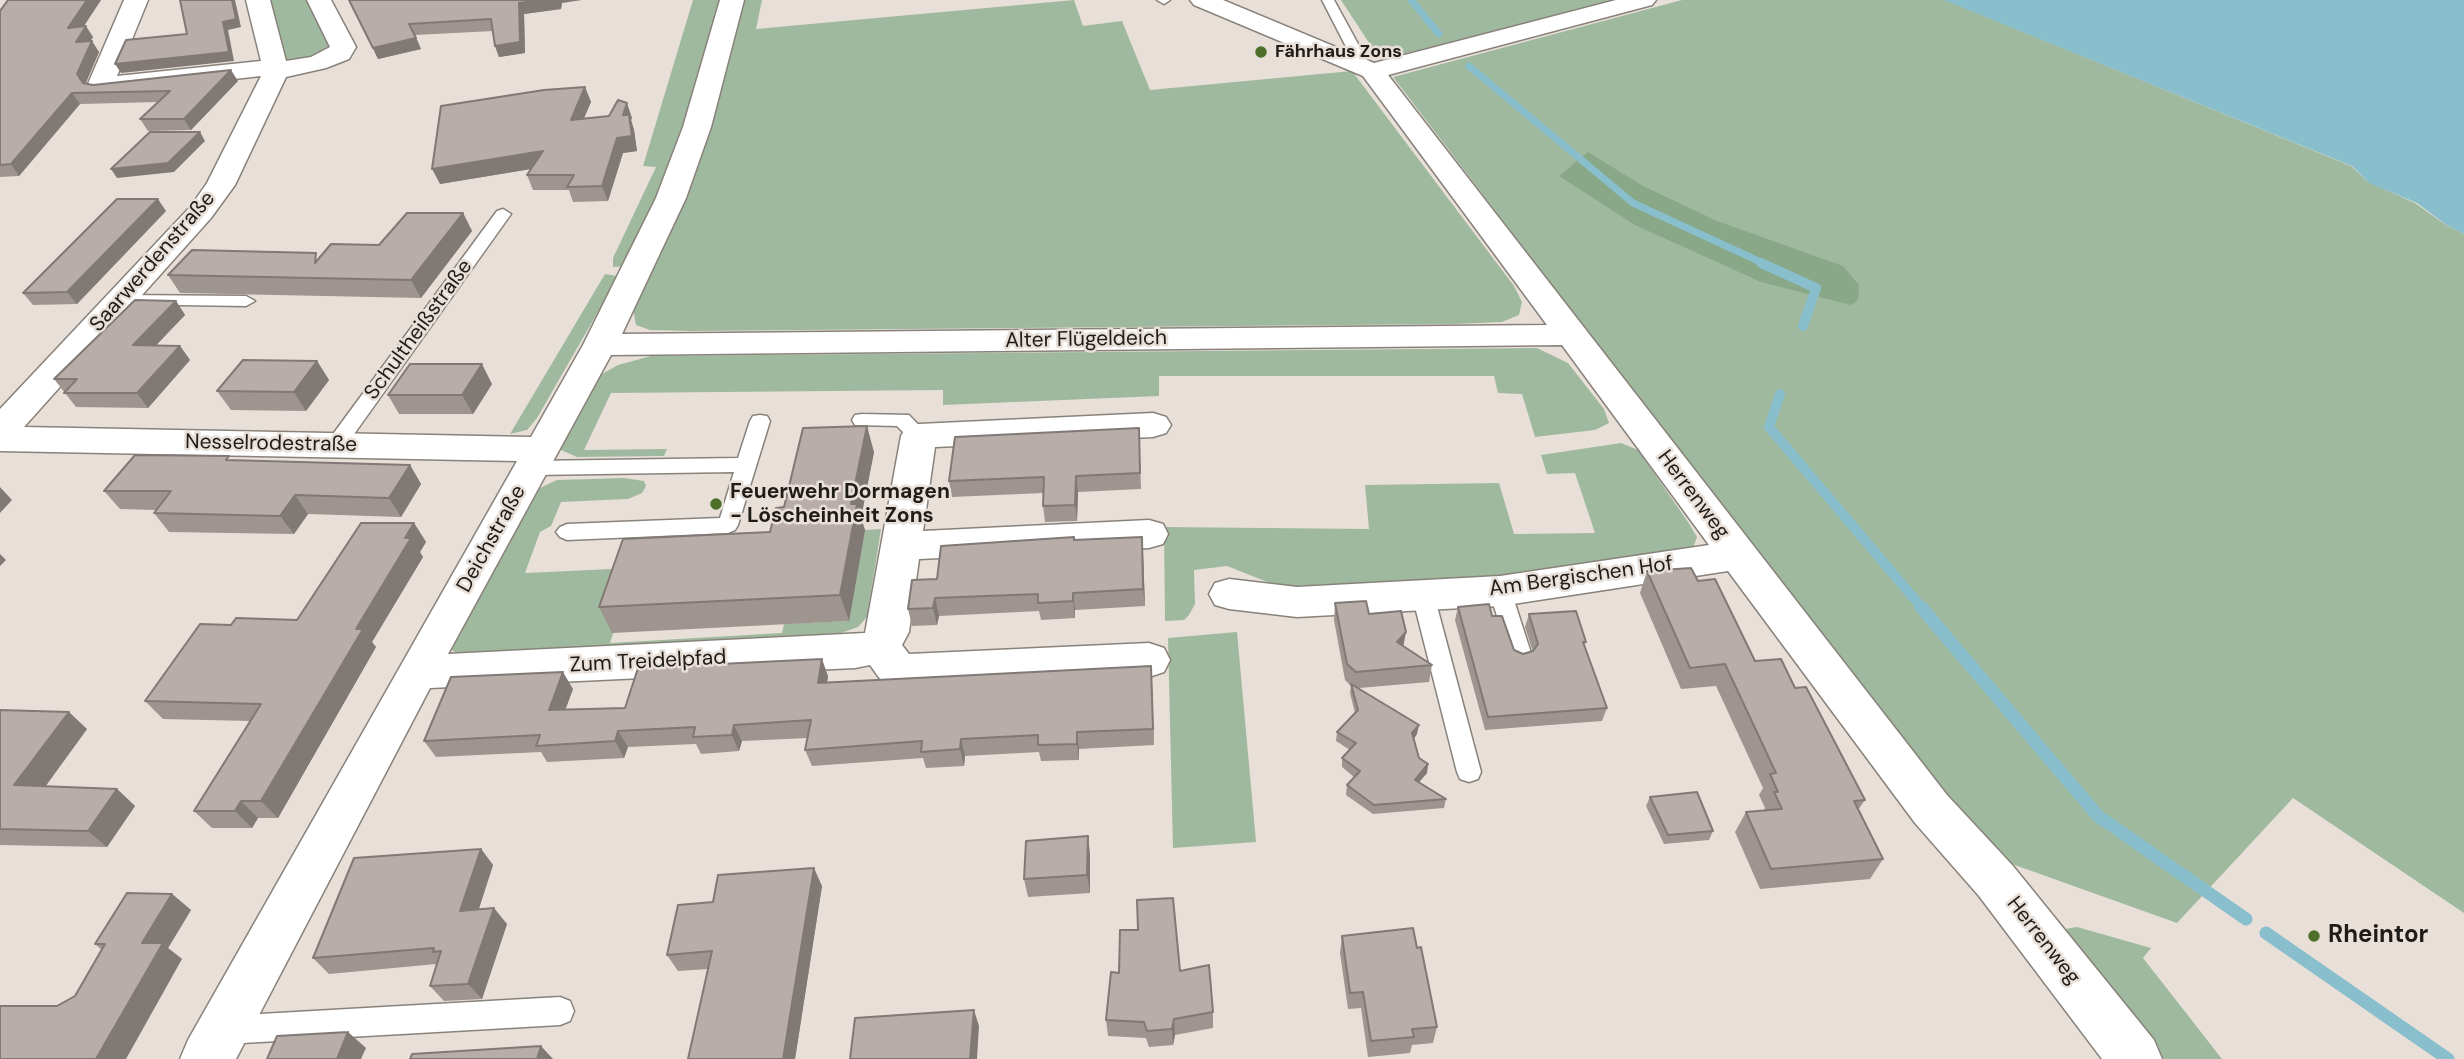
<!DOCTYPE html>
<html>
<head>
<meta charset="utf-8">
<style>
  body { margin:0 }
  canvas { display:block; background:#e8dfd8 }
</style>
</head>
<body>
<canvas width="2464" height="1059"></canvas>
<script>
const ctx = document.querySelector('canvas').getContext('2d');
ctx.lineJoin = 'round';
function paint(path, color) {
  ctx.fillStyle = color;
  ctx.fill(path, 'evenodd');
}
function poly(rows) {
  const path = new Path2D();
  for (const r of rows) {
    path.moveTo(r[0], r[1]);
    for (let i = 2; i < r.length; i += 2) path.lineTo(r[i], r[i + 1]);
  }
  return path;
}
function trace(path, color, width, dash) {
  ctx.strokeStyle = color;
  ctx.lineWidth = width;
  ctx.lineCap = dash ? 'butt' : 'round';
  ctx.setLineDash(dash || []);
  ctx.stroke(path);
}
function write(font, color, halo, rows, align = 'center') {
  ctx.font = font + ' "DM Sans",sans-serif';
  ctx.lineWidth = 5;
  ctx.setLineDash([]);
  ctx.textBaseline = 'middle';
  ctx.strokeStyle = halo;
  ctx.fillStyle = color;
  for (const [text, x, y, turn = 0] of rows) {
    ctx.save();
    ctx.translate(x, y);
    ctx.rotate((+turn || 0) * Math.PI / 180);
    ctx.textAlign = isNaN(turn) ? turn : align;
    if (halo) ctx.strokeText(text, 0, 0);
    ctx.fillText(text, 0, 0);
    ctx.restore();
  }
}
paint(poly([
  [270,0,306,0,332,51,327,55,286,62],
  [693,0,723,0,677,156,625,266,613,267,613,258,656,167,643,166],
  [740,0,762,0,756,29,1074,0,1083,26,1122,21,1150,90,1352,71,1514,286,1522,302,1519,315,1502,322,1454,324,690,331,650,330,636,325,633,309],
  [1341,0,1614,0,1388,58,1377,55],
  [1682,0,1945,0,2351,166,2368,182,2415,203,2443,223,2464,234,2464,913,2293,798,2177,923,1998,859,1614,370,1559,294,1393,77],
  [605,274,617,276,608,303,603,303,537,418,527,430,510,434],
  [1537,348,1568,363,1604,409,1609,423,1595,430,1535,437,1522,394,1498,393,1494,376,1159,376,1159,396,943,405,943,390,611,393,584,450,667,449,664,456,577,457,561,450,561,444,595,378,618,365,651,356],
  [1621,443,1638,450,1688,522,1697,537,1693,548,1556,574,1300,595,1227,566,1194,570,1195,604,1189,615,1184,620,1165,621,1164,527,1369,529,1365,485,1499,483,1514,534,1595,533,1575,473,1547,474,1541,455],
  [624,478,644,481,646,486,642,493,628,499,561,502,551,526,540,532,525,573,634,568,610,643,782,633,784,624,848,621,865,530,881,529,867,617,858,627,841,633,513,650,457,653,450,649,529,499,540,488,557,480],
  [1237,632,1256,842,1173,848,1168,638],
  [2077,927,2151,948,2143,958,2222,1059,2155,1059,2054,931]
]), '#9fb99e');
paint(poly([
  [1588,152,1643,186,1717,221,1843,266,1859,285,1858,300,1851,305,1761,282,1635,225,1559,176]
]), '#88a887');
paint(poly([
  [1944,0,2464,0,2464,234,2445,224,2417,203,2369,183,2352,166]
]), '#89becc');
trace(poly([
  [1411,0,1439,34],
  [1469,66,1633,203,1765,264]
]), '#89becc', 7);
trace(poly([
  [1761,263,1816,288,1803,326],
  [1780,394,1769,427,1923,609]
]), '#89becc', 10);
trace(poly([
  [1921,607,2098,816,2246,919],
  [2266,933,2448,1059]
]), '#89becc', 13);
const service = poly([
  [1157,0,1170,0,1164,4,1157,0],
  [1322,0,1334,0,1370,66,1368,69,1358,69,1356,66,1322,0],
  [503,209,511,214,342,451,328,451,325,446,328,441,497,211,503,209],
  [121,295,246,296,255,301,246,306,115,304,112,300,121,295],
  [862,414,909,415,929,436,926,441,919,443,912,441,897,426,855,425,852,420,855,415,862,414],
  [760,415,767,416,770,421,738,525,735,530,728,533,567,540,560,537,556,532,560,527,567,524,720,518,734,472,533,475,526,473,523,468,526,463,533,461,738,458,750,421,753,416,760,415],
  [1500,583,1508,585,1511,591,1532,656,1529,662,1521,665,1513,662,1510,656,1489,591,1492,585,1500,583],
  [1423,587,1431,589,1434,595,1481,772,1478,779,1469,782,1460,779,1457,772,1412,595,1415,589,1423,587],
  [560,997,570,1001,574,1011,570,1021,560,1025,225,1044,215,1040,211,1030,215,1020,225,1016,560,997]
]);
const minor = poly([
  [124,0,148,0,117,76,261,61,246,0,270,0,286,61,311,57,330,47,307,0,331,0,356,47,349,59,326,68,286,77,235,185,211,218,24,427,531,437,583,345,656,198,683,127,720,0,744,0,711,127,686,198,622,334,1547,325,1363,76,1194,5,1190,0,1223,0,1374,63,1616,0,1656,0,1652,5,1388,75,1947,795,2013,866,2154,1040,2162,1059,2102,1059,1979,896,1915,823,1728,571,1500,606,1297,617,1229,609,1215,605,1209,594,1215,583,1229,579,1297,587,1500,576,1709,545,1562,345,611,355,448,654,865,633,901,436,906,427,919,424,1153,413,1166,417,1171,425,1166,433,1153,437,935,447,923,531,1149,520,1163,524,1168,534,1163,544,1149,548,919,559,909,632,902,645,909,654,1149,643,1164,648,1170,660,1164,672,1149,677,898,688,883,683,870,665,855,668,430,688,236,1059,180,1059,188,1040,517,461,0,451,0,409,191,206,207,183,261,76,100,94,91,92,87,86,124,0]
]);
trace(service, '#89827b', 3);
trace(minor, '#89827b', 3);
paint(service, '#fff');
paint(minor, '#fff');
paint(poly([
  [8,0,101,0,84,26,93,37,90,41,99,52,85,84,93,85,238,81,191,130,148,131,140,119,158,102,80,104,19,176,0,177,0,11],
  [349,0,562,3,561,9,524,14,525,53,499,57,495,46,493,31,415,35,421,49,378,59],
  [585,87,591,102,584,118,632,118,631,120,634,130,637,151,623,153,608,201,573,202,569,190,533,190,527,175,531,169,440,184],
  [166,211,77,304,33,305,23,293],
  [463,213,472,231,421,298,180,293,168,275,319,259,379,245],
  [176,301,185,315,156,345,180,346,190,360,148,408,76,407,54,379],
  [317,361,329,380,306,411,231,410,217,391],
  [492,384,473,414,399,414,388,395],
  [1139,428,1141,489,1078,492,1077,521,1045,522,1043,506,1043,493,952,497,949,481],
  [874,452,861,518,865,530,849,621,612,633,599,607,770,532,784,507],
  [233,460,410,465,421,484,401,517,308,514,294,534,169,532,154,513,156,510,120,509,104,491],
  [414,523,426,542,420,552,423,557,372,642,376,647,278,818,258,818,252,828,212,828,194,811,250,721,163,719,145,701,231,625,297,620],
  [1074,540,1143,554,1145,606,1075,610,1075,618,1041,620,1039,611,939,616,937,625,912,626,908,609,937,579],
  [1647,571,1698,581,1755,661,1795,688,1865,800,1858,810,1883,859,1870,879,1760,889,1735,832,1746,812,1764,810,1765,808,1759,795,1763,788,1716,686,1681,689,1640,593],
  [1335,603,1369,614,1404,647,1432,665,1429,682,1359,688,1417,734,1414,739,1419,758,1428,764,1427,773,1419,782,1446,799,1444,808,1373,814,1346,795,1347,785,1354,777,1342,767,1342,758,1350,750,1336,741,1337,732,1355,713,1350,693,1351,686,1345,680,1334,620],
  [1458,607,1514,650,1523,654,1533,652,1525,627,1529,614,1586,642,1584,646,1607,708,1602,721,1485,730,1455,620],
  [828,676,827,683,1152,683,1154,745,1079,749,1079,760,1041,761,1039,752,965,756,964,766,926,768,923,758,812,766,805,750,808,738,742,741,739,751,701,754,696,744,628,747,624,758,547,762,541,752,436,757,424,741,573,689,565,710,625,708],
  [0,710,87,729,45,787,117,789,135,806,107,847,0,845],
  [1650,797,1713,831,1709,840,1664,844,1646,806],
  [481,849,493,865,479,909,507,924,482,999,444,1001,430,986,436,964,329,974,313,958],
  [1090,854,1090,893,1028,897,1024,879],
  [822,886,795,1059,688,1059,708,969,678,971,667,955],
  [172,894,191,910,168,948,182,959,57,1006,75,996,102,950,95,944],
  [1342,936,1417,948,1437,1027,1433,1043,1412,1045,1410,1053,1368,1057,1361,1008,1348,1009,1340,953],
  [1180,971,1213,1012,1213,1028,1175,1035,1173,1045,1149,1047,1146,1038,1108,1036,1106,1020]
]), '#9e9590');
paint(poly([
  [87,0,101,0,75,39,68,28],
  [232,0,235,0,241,27,228,30,234,61,121,73,115,64,223,22],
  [541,0,582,0,562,3,561,9,524,14,525,53,499,57,495,46,519,3],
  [86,26,93,37,83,53,76,42],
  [416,38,421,49,378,59,373,48],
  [92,41,99,52,85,85,90,95,77,74],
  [231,70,238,81,191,130,184,119],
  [585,87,591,102,577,134,571,120],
  [72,93,80,104,19,176,11,164],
  [627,103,632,118,631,120,634,130,637,151,623,153,608,201,602,186],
  [200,132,205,141,174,172,117,178,111,169],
  [543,151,549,166,440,184,432,169],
  [158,199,166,211,77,304,67,292],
  [463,213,472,231,421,298,411,280],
  [176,301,185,315,143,359,133,345],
  [180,346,190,360,148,408,137,393],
  [317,361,329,380,306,411,294,392],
  [482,364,492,384,473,414,462,395],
  [867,426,874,452,861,518,865,530,849,621,840,595,851,504],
  [410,465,421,484,401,517,389,498],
  [1076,476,1078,492,1077,521,1075,505],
  [0,487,12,500,0,513],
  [295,495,308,514,294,534,280,516],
  [414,523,426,542,420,552,423,557,372,642,376,647,278,818,261,801,405,538],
  [1142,537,1143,554,1145,606,1143,589],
  [0,554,6,560,0,566],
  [1073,593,1075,610,1075,618,1073,601],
  [935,598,939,616,937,625,933,608],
  [1406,632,1403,648,1397,642],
  [822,659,828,676,824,700,818,683],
  [1151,666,1152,683,1154,745,1153,729],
  [563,672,573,689,559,727,549,710],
  [69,712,87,729,34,802,14,785],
  [734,725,742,741,739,751,732,735],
  [1419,725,1417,734,1411,742,1412,733],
  [618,731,628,747,624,758,615,741],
  [1077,732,1079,749,1079,760,1077,744],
  [961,739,965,756,964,766,960,749],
  [1428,764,1427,773,1413,789,1415,780],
  [117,789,135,806,107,847,88,831],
  [241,801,258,818,252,828,235,811],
  [1088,836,1090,854,1090,893,1087,875],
  [481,849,493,865,473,926,460,911],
  [814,868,822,886,795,1059,783,1059],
  [172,894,191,910,168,948,182,959,126,1059,96,1059,142,943],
  [494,908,507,924,482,999,468,984],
  [974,1010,979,1026,977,1059,970,1059],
  [1174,1019,1175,1035,1173,1045,1172,1029],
  [348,1032,366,1048,361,1059,337,1059],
  [541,1046,553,1059,537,1059]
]), '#817976');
const building = poly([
  [8,0,87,0,68,28,86,26,76,42,92,41,77,74,83,83,93,85,231,70,184,119,140,119,170,91,72,93,11,164,0,165,0,11,8,0],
  [180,0,232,0,236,19,223,22,229,52,115,64,126,40,187,34,180,0],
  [349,0,541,0,519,3,520,42,495,46,491,19,409,24,416,38,373,48,349,0],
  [585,87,571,120,609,116,618,100,627,103,623,115,629,115,632,136,617,138,602,186,567,187,574,175,527,175,543,151,432,169,441,106,544,90,585,87],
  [150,132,200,132,168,163,111,169,150,132],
  [117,199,158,199,67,292,23,293,117,199],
  [407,213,463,213,411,280,168,275,192,250,316,253,315,263,331,244,379,245,407,213],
  [135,300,176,301,133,345,180,346,137,393,64,393,77,379,54,379,135,300],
  [243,360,317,361,294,392,217,391,243,360],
  [410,364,482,364,462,395,388,395,410,364],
  [867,426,851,504,857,504,840,595,599,607,623,539,770,532,776,508,784,507,803,428,867,426],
  [1139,428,1140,473,1076,476,1075,505,1043,506,1044,477,949,481,955,437,1139,428],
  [135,455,229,456,226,460,410,465,389,498,295,495,280,516,154,513,171,491,104,491,135,455],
  [361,523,414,523,405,538,411,538,356,629,363,629,261,801,241,801,235,811,194,811,261,704,145,701,200,624,231,625,236,618,297,620,361,523],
  [1074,537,1074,540,1142,537,1143,589,1073,593,1073,601,1038,603,1038,594,935,598,933,608,908,609,912,580,937,579,941,546,1074,537],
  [1691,568,1698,581,1715,579,1755,661,1781,659,1795,688,1806,687,1865,800,1854,801,1883,859,1771,869,1746,812,1782,809,1774,792,1778,792,1770,774,1776,773,1725,664,1690,668,1647,571,1691,568],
  [1366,601,1369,614,1401,611,1406,632,1397,642,1432,665,1356,672,1347,664,1335,603,1366,601],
  [1489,604,1492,616,1502,616,1514,650,1523,654,1533,651,1538,644,1529,614,1576,611,1586,642,1583,642,1607,708,1488,717,1458,607,1489,604],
  [822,659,818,683,1151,666,1153,729,1077,732,1077,744,1038,745,1038,735,961,739,960,749,921,752,922,741,805,750,811,720,734,725,732,735,693,737,695,727,618,731,615,741,536,746,540,735,424,741,451,677,563,672,549,710,625,708,638,668,822,659],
  [1351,684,1419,725,1412,733,1419,758,1428,764,1415,780,1446,799,1374,805,1347,785,1360,771,1342,758,1356,743,1337,732,1358,710,1351,684],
  [0,710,69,712,14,785,117,789,88,831,0,829,0,710],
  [1697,792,1713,831,1668,835,1650,797,1697,792],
  [1088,836,1087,875,1024,879,1026,841,1088,836],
  [481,849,460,911,494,908,468,984,430,986,441,951,433,952,434,948,313,958,354,858,481,849],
  [814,868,783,1059,688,1059,712,951,667,955,678,905,713,902,718,875,814,868],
  [127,893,172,894,142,943,163,943,96,1059,0,1059,0,1006,57,1006,75,996,105,944,95,944,127,893],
  [1173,898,1180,971,1209,965,1213,1012,1174,1019,1172,1029,1147,1031,1144,1022,1106,1020,1111,972,1119,973,1120,930,1138,930,1137,900,1173,898],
  [1413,928,1417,948,1421,947,1437,1027,1412,1029,1414,1037,1371,1041,1363,992,1350,993,1342,936,1413,928],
  [974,1010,970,1059,850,1059,855,1018,974,1010],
  [348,1032,337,1059,267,1059,277,1036,348,1032],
  [541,1046,537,1059,410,1059,412,1054,541,1046]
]);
paint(building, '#b8ada8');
trace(building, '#817976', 2);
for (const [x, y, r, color] of [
  [1261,52,7,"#4c7029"],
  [716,504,7,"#4c7029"],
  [2314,936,7,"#4c7029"]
]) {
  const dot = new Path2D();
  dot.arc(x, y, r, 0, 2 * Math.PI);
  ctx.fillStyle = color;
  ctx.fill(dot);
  trace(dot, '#e8dfd8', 2.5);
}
write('bold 18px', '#1e1b18', '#e8dfd8', [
  ["Fährhaus Zons",1275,52]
], 'left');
write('21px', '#1e1b18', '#e8dfd8', [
  ["Saarwerdenstraße",153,262,-49],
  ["Schultheißstraße",419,330,-54],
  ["Alter Flügeldeich",1086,340,-1],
  ["Nesselrodestraße",271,444,1],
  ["Herrenweg",1693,495,53],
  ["Deichstraße",492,539,-61],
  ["Am Bergischen Hof",1581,577,-8],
  ["Zum Treidelpfad",648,662,-3],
  ["Herrenweg",2043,941,52]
]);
write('bold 21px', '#1e1b18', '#e8dfd8', [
  ["Feuerwehr Dormagen",730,492],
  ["- Löscheinheit Zons",730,516]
], 'left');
write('bold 24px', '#1e1b18', '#e8dfd8', [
  ["Rheintor",2328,936]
], 'left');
</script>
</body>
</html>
